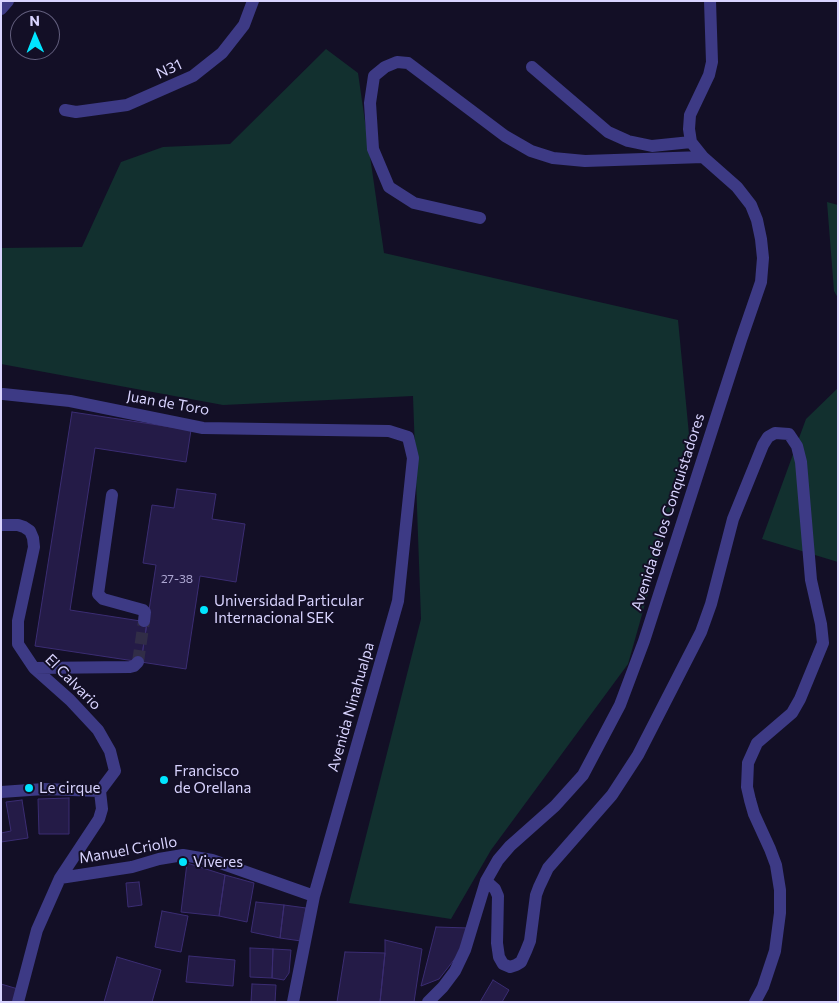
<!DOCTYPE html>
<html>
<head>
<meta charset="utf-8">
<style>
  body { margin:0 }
  #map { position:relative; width:839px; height:1003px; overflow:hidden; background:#130f26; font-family:Commissioner,sans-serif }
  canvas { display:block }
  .frame { position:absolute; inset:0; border:2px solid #d9d4ff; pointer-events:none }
  .north { position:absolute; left:10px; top:10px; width:50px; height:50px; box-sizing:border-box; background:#130f26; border:1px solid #625e7d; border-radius:50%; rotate:359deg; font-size:14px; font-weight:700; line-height:20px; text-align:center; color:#d9d4ff }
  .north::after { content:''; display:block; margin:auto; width:18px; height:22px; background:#00e5ff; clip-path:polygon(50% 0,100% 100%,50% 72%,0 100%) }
</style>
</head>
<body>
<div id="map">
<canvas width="839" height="1003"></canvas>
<div class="frame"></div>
<div class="north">N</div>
</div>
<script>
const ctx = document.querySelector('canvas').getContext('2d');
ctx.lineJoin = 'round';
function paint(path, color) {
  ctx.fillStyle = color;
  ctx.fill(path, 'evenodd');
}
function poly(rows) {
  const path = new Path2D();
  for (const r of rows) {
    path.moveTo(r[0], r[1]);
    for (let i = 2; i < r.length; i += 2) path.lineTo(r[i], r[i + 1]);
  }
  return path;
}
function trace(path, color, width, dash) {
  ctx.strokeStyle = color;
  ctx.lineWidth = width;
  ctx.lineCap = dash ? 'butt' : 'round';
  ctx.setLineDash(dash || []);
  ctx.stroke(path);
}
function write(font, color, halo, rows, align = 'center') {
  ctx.font = font + ' Commissioner,sans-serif';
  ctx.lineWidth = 4;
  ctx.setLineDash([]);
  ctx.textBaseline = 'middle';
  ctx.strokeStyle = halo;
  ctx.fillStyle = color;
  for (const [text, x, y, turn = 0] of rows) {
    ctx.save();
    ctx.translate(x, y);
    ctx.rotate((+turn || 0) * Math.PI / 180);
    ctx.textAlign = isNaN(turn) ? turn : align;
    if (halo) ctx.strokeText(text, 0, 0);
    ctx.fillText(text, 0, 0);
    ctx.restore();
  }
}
paint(poly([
  [326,49,358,73,384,253,678,320,690,445,628,664,491,850,451,919,349,903,421,619,413,396,223,405,1,364,1,248,82,247,121,162,163,147,230,144],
  [827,202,838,205,838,298,834,291],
  [838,388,838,562,762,539,806,419]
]), '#12302f');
const building = poly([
  [72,412,191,430,186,462,95,448,70,610,147,622,141,662,35,646,72,412],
  [177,489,216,494,212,519,245,524,236,582,200,576,186,669,141,662,156,565,143,563,152,505,174,508,177,489],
  [69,798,69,834,39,834,38,799,69,798],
  [22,800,28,838,1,842,1,833,11,831,6,802,22,800],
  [187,863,225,875,219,916,181,912,187,863],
  [225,875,254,883,247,922,219,916,225,875],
  [139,882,142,905,128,907,126,883,139,882],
  [256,902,284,905,280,938,251,932,256,902],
  [284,905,306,908,301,941,280,938,284,905],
  [162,911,188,916,181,952,155,947,162,911],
  [436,927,469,928,464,947,439,979,421,986,436,927],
  [385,940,422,949,414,1002,380,1002,385,953,385,940],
  [250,948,273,949,272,978,250,977,250,948],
  [273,949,291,950,289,973,284,980,272,978,273,949],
  [345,952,385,953,380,1002,337,1002,345,952],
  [189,956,235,960,233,986,186,982,189,956],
  [117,957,161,970,152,1002,104,1002,117,957],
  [493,980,509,990,502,1002,480,1002,493,980],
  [1,984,18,989,13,1002,1,1002,1,984],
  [252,984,276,985,275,1002,251,1002,252,984]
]);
paint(building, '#241b47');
trace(building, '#3b2d73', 1);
trace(poly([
  [138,662,144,621]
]), '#312d47', 12, [12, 6]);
trace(poly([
  [1,9,8,1],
  [532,67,608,132,628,141,652,146,691,142],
  [65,110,76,112,127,105,193,76,222,53,244,25,253,1],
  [480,218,414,203,389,187,373,149,370,103,374,76,385,67,397,62,408,63,505,136,531,151,553,158,585,161,703,157],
  [3,394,70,401,203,428,389,431,408,437,413,458,398,601,314,896,293,1002],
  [112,495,98,594,103,599,143,610,145,612,144,621],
  [1,525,18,525,24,527,30,531,33,538,34,547,18,621,18,644,34,668,70,700,98,730,110,751,115,771,100,791],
  [34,668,130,667,134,666,138,662],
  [1,792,44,789,100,791],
  [60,878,132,867,159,859,183,855,212,860,314,896],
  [486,881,495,889,498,896,497,943,499,957,503,964,510,967,516,965,521,962,526,951,530,941,536,895,539,887,548,868,612,795,638,755,701,632,711,604,733,519,763,445,768,437,775,433,789,434,797,446,801,462,811,580,821,624,823,643,800,699,792,713,757,743,748,763,747,787,750,800,754,814,770,849,776,865,780,890,780,913,775,951,763,987,755,1002],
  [18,1002,37,930,60,878,99,819,102,809,100,791],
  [428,1002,443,987,455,971,465,950,486,881,498,860,510,846,555,806,583,775,620,705,644,641,741,340,761,282,763,258,761,239,757,220,751,205,737,187,703,157,691,142,689,129,690,115,709,75,712,62,710,1]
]), '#3d3a85', 12);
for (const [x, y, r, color] of [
  [204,610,5,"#00e5ff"],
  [164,780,5,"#00e5ff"],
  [29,788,5,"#00e5ff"],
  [183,862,5,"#00e5ff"]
]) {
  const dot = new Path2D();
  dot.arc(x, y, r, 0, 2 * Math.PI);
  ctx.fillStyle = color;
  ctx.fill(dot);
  trace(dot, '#130f26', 2);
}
write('12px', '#aca6d1', null, [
  ["27-38",177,579]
]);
write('15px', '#d9d4ff', '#130f26', [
  ["N31",169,69,-24],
  ["Juan de Toro",168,403,10],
  ["Avenida de los Conquistadores",668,512,-72],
  ["El Calvario",73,682,45],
  ["Avenida Ninahualpa",351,707,-74],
  ["Manuel Criollo",128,850,-10]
]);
write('15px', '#d9d4ff', '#130f26', [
  ["Universidad Particular",214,601],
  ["Internacional SEK",214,618],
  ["Francisco",174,771],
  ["de Orellana",174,788],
  ["Le cirque",39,788],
  ["Viveres",193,862]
], 'left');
</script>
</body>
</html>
